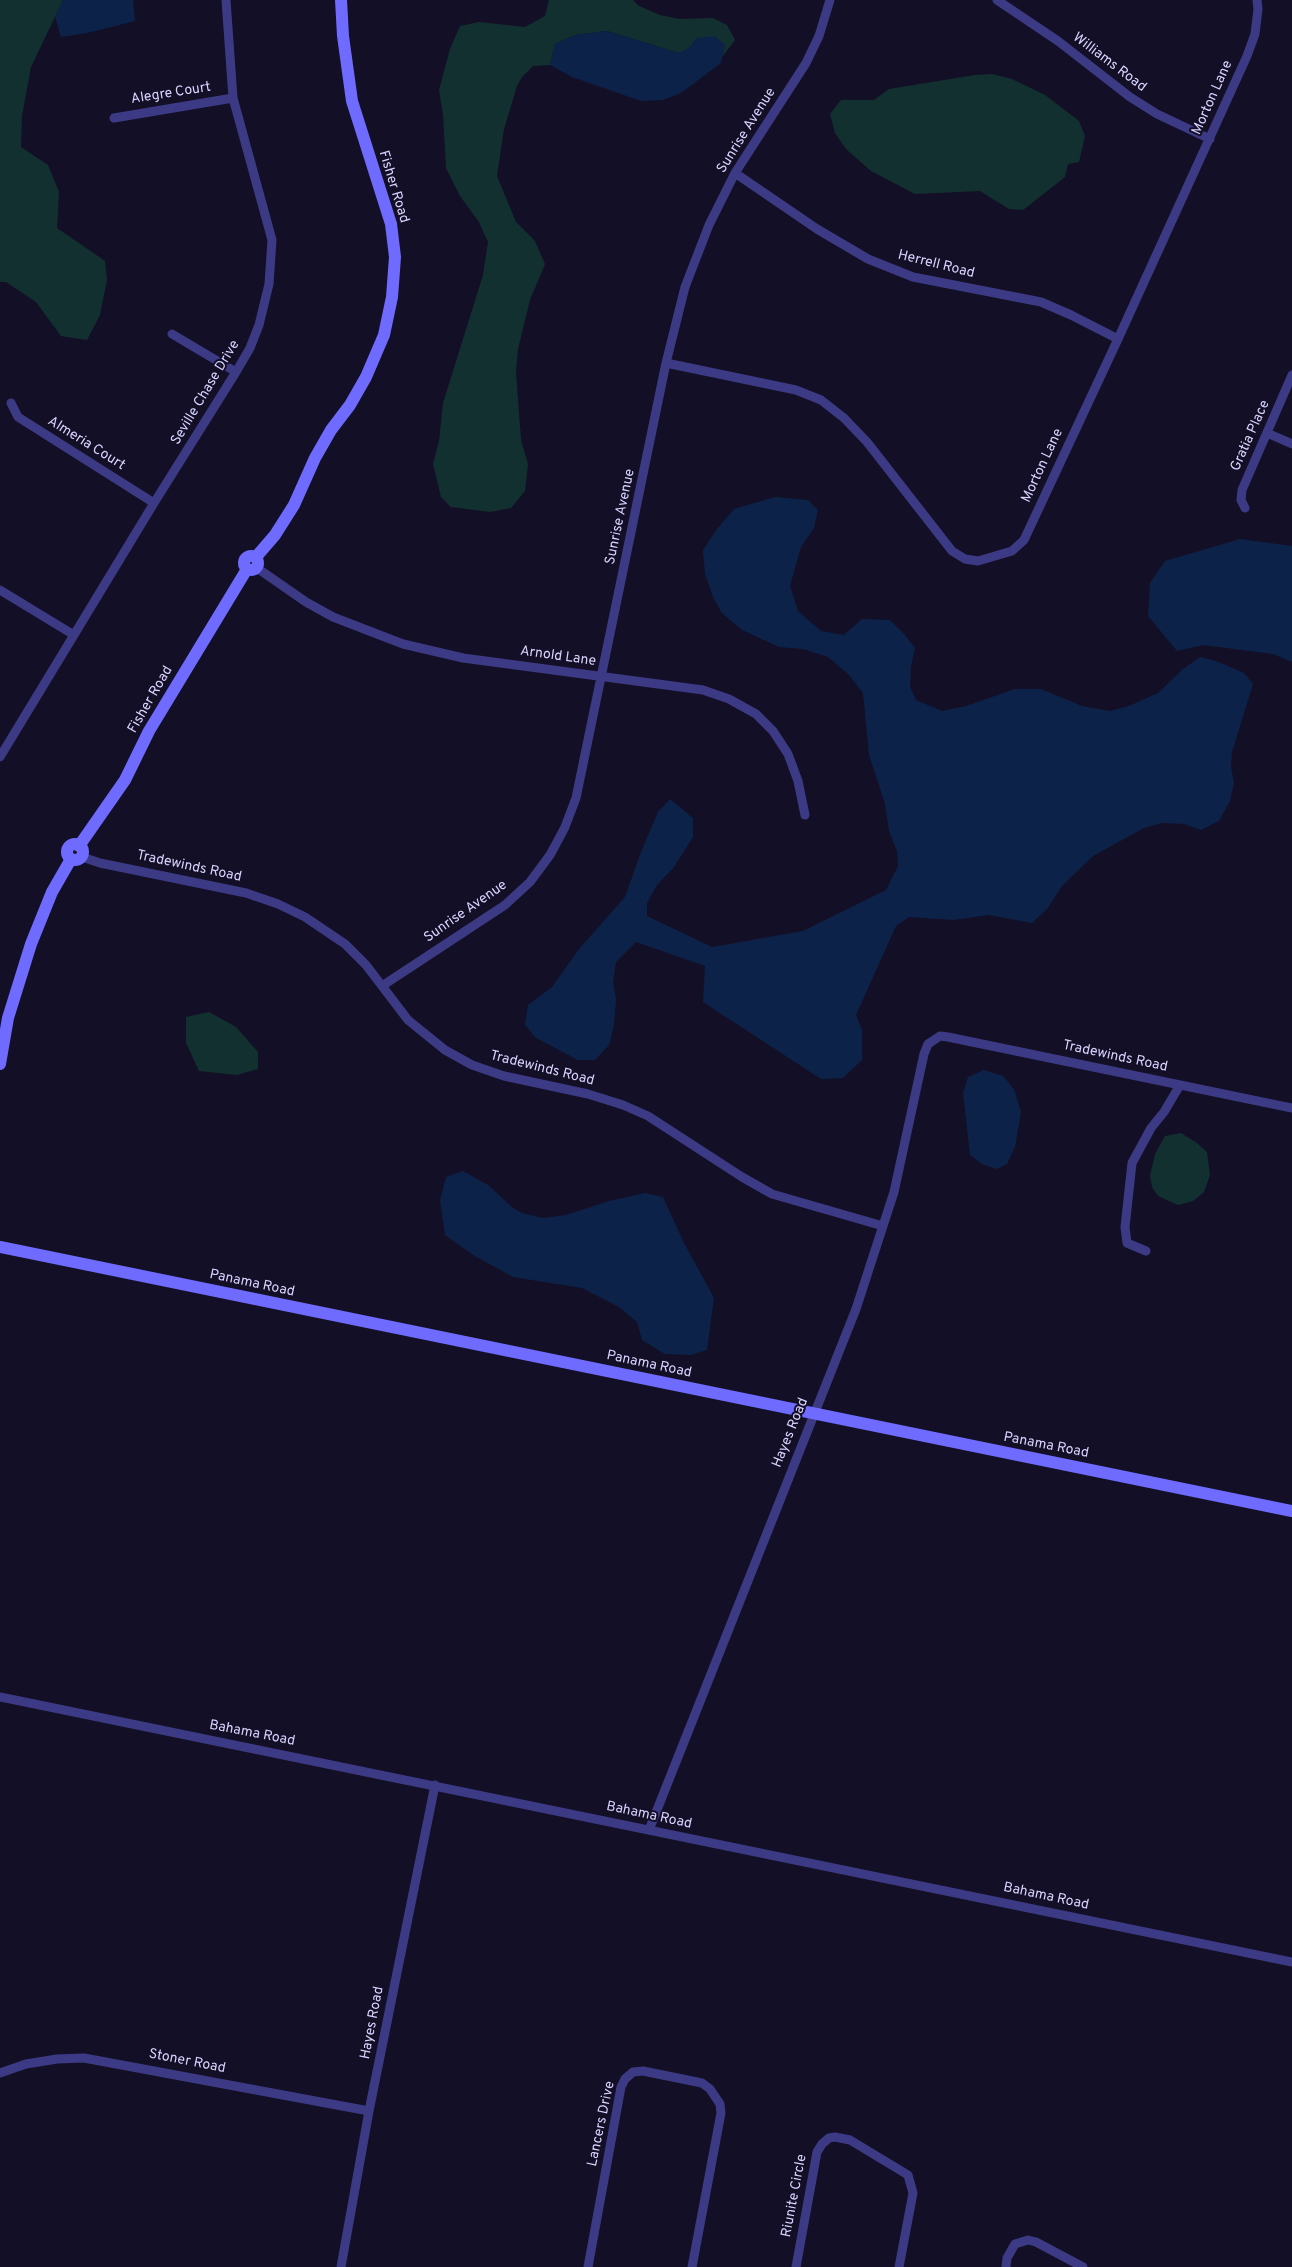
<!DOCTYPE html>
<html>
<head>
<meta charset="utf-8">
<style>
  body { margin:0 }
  canvas { display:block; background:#130f26 }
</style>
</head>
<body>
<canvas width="1292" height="2267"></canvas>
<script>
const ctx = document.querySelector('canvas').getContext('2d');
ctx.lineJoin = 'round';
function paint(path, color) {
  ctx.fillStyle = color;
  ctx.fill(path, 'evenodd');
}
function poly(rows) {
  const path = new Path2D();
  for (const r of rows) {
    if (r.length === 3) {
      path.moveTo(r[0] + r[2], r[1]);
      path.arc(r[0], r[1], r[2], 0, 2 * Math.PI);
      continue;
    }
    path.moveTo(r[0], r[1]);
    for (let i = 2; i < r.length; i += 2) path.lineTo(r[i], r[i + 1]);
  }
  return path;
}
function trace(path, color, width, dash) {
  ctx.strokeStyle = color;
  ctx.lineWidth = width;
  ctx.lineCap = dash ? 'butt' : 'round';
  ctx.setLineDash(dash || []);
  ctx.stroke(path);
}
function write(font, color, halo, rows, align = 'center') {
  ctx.font = font + ' Overpass,sans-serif';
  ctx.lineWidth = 4;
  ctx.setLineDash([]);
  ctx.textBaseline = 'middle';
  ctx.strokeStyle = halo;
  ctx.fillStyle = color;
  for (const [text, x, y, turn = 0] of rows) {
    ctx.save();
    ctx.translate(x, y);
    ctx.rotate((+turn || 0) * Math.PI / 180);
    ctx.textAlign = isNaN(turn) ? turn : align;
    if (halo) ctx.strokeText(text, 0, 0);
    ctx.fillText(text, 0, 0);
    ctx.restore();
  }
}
paint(poly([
  [0,0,63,0,31,67,22,116,21,147,48,165,59,192,57,228,105,261,107,280,100,315,87,340,61,336,36,302,6,282,0,282],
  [549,0,633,0,639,6,660,15,680,19,713,18,727,25,735,40,722,57,725,45,697,38,689,48,679,53,607,31,575,35,555,44,550,65,533,66,522,77,517,86,504,129,497,176,516,222,535,241,545,264,530,300,518,349,516,372,521,440,528,464,525,491,511,508,490,512,451,507,441,497,433,464,439,441,443,403,483,275,488,242,479,222,460,196,446,168,443,115,439,90,450,49,460,26,479,22,525,27,545,16],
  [992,74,1012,79,1045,95,1079,121,1085,136,1079,162,1068,164,1065,177,1023,210,1009,209,980,191,915,194,871,171,846,149,835,133,830,114,841,100,874,100,889,89,975,75],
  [209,1012,236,1027,258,1052,258,1069,237,1075,199,1071,186,1043,186,1017],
  [1181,1133,1197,1143,1207,1152,1210,1175,1204,1192,1193,1201,1178,1205,1158,1196,1152,1187,1150,1176,1155,1154,1165,1136]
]), '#12302f');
paint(poly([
  [63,0,133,0,135,21,87,33,61,37,55,17],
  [607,31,679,53,689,48,697,38,715,36,725,45,721,63,681,93,663,100,641,101,572,77,550,65,555,44,575,35],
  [775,497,808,500,818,510,814,528,801,547,790,586,798,611,821,631,844,635,862,619,890,620,904,634,915,648,911,666,910,687,916,700,942,711,966,706,1015,689,1041,689,1082,706,1110,711,1129,706,1158,693,1183,669,1200,657,1216,661,1244,673,1253,684,1232,752,1231,767,1234,783,1230,801,1219,821,1201,830,1184,824,1162,823,1144,828,1093,856,1062,886,1047,909,1032,923,989,915,953,920,909,917,896,926,856,1015,862,1030,862,1060,843,1078,821,1079,703,1002,705,966,636,942,616,962,613,982,616,1000,614,1025,609,1045,595,1060,578,1060,536,1038,525,1025,528,1005,552,987,579,949,625,897,641,852,658,812,670,799,693,818,693,837,674,867,657,885,647,903,647,916,712,947,803,931,886,890,898,866,897,851,889,831,885,804,869,755,863,693,849,675,828,657,803,649,779,647,742,630,722,613,713,597,705,574,703,550,717,529,734,509],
  [1240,539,1292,546,1292,662,1273,654,1203,645,1177,651,1148,616,1150,583,1165,561],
  [984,1070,1003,1076,1014,1089,1021,1112,1015,1147,1007,1164,997,1169,982,1164,970,1155,963,1093,968,1077],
  [463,1171,488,1185,513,1208,522,1213,543,1218,566,1215,609,1201,645,1193,663,1197,684,1243,714,1298,707,1350,691,1355,665,1354,642,1340,637,1322,619,1307,582,1288,513,1277,473,1255,445,1235,440,1200,446,1177]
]), '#0c2248');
trace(poly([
  [997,0,1058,41,1130,97,1157,114,1210,139],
  [114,118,233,98],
  [735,173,817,229,868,259,913,277,1041,302,1071,315,1118,339],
  [172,334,236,372],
  [666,363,796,390,821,400,844,418,867,442,952,551,965,559,978,561,1012,551,1024,540,1118,339,1247,56,1255,34,1258,9,1257,0],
  [11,403,18,417,154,503],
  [1267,433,1292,444],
  [1245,508,1241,500,1242,490,1292,375],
  [257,568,306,602,333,617,403,644,463,658,703,690,729,699,756,714,773,731,788,754,798,781,805,815],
  [0,590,74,635],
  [0,757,154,503,236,372,250,348,259,325,269,284,272,240,233,98,226,0],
  [82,857,100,863,246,893,278,904,305,917,345,944,366,965,408,1020,445,1050,472,1065,504,1076,588,1094,623,1105,648,1116,742,1177,772,1194,883,1226],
  [382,986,505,905,530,882,550,855,565,827,576,798,666,363,685,287,709,225,735,173,806,63,819,36,830,0],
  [1146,1251,1127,1243,1125,1227,1132,1163,1151,1128,1164,1112,1180,1085],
  [0,1697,1292,1962],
  [649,1830,856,1309,894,1192,924,1054,928,1044,940,1036,948,1037,1292,1108],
  [0,2073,26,2064,57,2059,84,2058,369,2111],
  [341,2267,369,2111,435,1785],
  [588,2267,621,2087,625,2079,633,2072,643,2071,702,2083,710,2089,720,2104,721,2113,692,2267],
  [796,2267,817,2152,822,2144,829,2138,835,2137,850,2140,908,2175,913,2193,899,2267],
  [1006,2267,1007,2258,1015,2244,1028,2240,1036,2242,1083,2267]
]), '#3d3a85', 9);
trace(poly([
  [251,563,7],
  [256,557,275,535,294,505,315,458,331,430,350,405,366,377,384,335,392,297,395,257,391,224,352,101,343,36,341,0],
  [75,852,8],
  [79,846,125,780,149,731,247,569],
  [0,1064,8,1018,31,944,52,892,71,859],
  [0,1247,1292,1511]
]), '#6f6bff', 12);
write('14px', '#d9d4ff', '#130f26', [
  ["Williams Road",1109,63,37],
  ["Alegre Court",171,94,-9],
  ["Morton Lane",1213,98,-66],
  ["Sunrise Avenue",747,131,-58],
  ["Fisher Road",393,187,73],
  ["Herrell Road",936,265,14],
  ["Seville Chase Drive",206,393,-59],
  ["Gratia Place",1251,436,-66],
  ["Almeria Court",86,444,32],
  ["Morton Lane",1043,466,-65],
  ["Sunrise Avenue",621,517,-78],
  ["Arnold Lane",558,657,8],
  ["Fisher Road",151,700,-60],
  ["Tradewinds Road",189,867,12],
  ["Sunrise Avenue",466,912,-35],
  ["Tradewinds Road",1115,1057,12],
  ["Tradewinds Road",542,1069,14],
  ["Panama Road",252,1284,12],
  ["Panama Road",649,1365,12],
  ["Hayes Road",791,1433,-68],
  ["Panama Road",1046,1446,11],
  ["Bahama Road",252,1734,11],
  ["Bahama Road",649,1816,12],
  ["Bahama Road",1046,1897,12],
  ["Hayes Road",373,2023,-79],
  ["Stoner Road",187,2062,11],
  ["Lancers Drive",602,2124,-78],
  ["Riunite Circle",795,2196,-79]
]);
</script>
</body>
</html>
